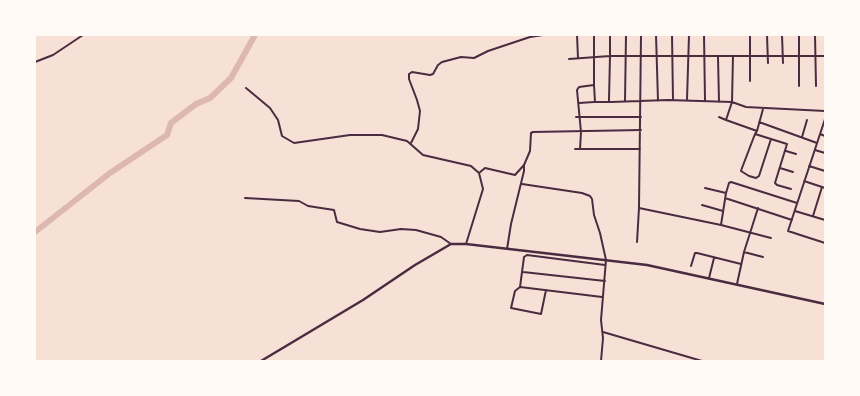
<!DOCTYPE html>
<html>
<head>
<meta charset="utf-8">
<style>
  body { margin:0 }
  #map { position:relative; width:860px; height:396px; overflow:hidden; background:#f7e1d7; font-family:"Sofia Sans Condensed",sans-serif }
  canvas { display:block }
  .frame { position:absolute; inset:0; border:36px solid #fffaf5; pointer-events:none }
</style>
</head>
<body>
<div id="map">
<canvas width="860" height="396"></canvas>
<div class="frame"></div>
</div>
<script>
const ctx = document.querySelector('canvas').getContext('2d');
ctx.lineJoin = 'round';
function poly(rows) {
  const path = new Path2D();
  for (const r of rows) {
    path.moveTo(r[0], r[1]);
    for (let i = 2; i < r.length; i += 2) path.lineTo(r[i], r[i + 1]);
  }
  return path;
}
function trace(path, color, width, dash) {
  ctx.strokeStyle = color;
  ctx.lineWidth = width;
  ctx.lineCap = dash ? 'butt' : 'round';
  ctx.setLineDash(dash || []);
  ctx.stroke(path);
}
trace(poly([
  [35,232,110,173,167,135,171,123,196,104,210,98,231,78,255,35]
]), '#dcb8b0', 6);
trace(poly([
  [544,35,553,35],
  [577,35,578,58],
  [594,35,594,85],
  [656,35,658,101],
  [672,35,673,100],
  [704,35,705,100],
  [750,35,750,81],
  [767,35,768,63],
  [782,35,783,63],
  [815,35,816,86],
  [733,56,732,102,726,120,757,131,763,109],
  [825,56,610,56,609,99,609,102,611,102,668,100,732,102,746,107,825,111],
  [718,57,719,102],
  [569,59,610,56,610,35],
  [35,62,53,55,83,35],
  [799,86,799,35],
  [246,88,270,108,278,120,282,136,294,143,350,135,382,135,407,141,423,155,471,166,479,173,483,189,466,244],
  [687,100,689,35],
  [625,101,626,35],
  [579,103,594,102],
  [576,117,641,117],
  [719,117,726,120],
  [825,119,788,231,825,243],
  [759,122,817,143],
  [755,134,771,139,759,176,756,178,749,176,741,171,742,168,755,134,757,131],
  [820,134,825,136],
  [802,137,807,120],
  [771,139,787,144,775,183,777,185,791,189],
  [411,143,418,129,420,111,417,100,409,79,409,74,412,72,430,75,433,74,438,65,442,62,461,57,474,58,488,51,530,37,543,35],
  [575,149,640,149],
  [580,149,581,132,577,90,579,87,594,85,595,102,609,102],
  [815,150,825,153],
  [786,151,796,154],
  [809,166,825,171],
  [780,168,793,172],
  [479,173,485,168,515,175,524,165],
  [804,181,825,188],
  [522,184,582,193,590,196,592,199,594,215,600,233,606,260,601,320,603,338,601,361],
  [705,188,726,193],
  [245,198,299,201,308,206,334,210,337,222,360,229,380,232,401,229,416,230,441,237,451,244],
  [725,198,792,220],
  [702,205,723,211],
  [639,208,721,225,771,238],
  [795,211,825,220],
  [813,216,822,187],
  [721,225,726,193,729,183,731,182,797,203],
  [637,242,639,208,641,35],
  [507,249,511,224,524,171,524,165,530,151,531,133,533,132,641,130],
  [744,252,763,257],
  [691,266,695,253,697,253,741,264],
  [523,272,605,281],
  [709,278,714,258],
  [737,284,744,252,758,208],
  [520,287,524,257,527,255,605,265],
  [546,290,541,314,511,308,515,291,520,287,602,297],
  [603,332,702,361]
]), '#4a2c40', 2);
trace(poly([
  [261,361,363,300,415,265,451,244,466,244,647,265,825,304]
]), '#4a2c40', 2.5);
</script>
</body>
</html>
